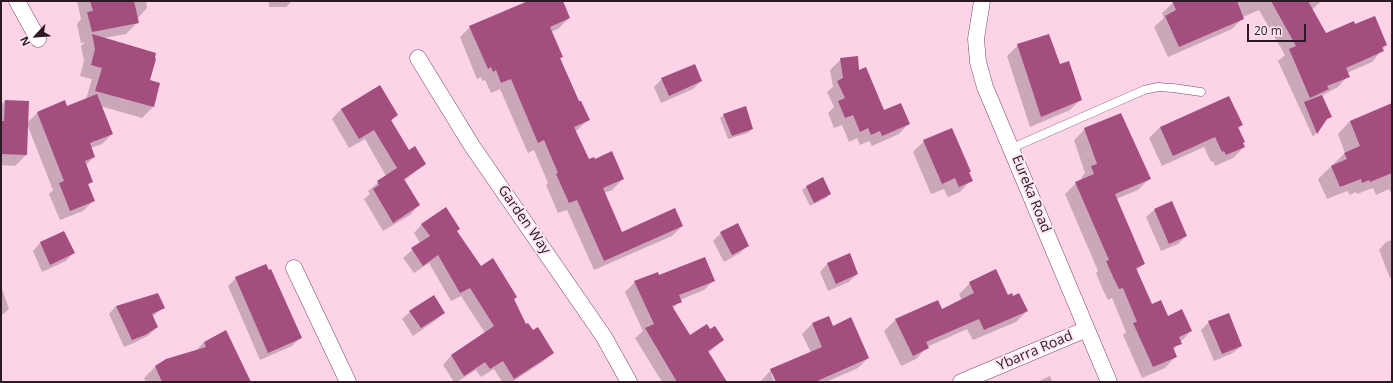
<!DOCTYPE html>
<html>
<head>
<meta charset="utf-8">
<style>
  body { margin:0 }
  #map { position:relative; width:1393px; height:383px; overflow:hidden; background:#fdd3e8; font-family:"Open Sans",sans-serif }
  canvas { display:block }
  .frame { position:absolute; inset:0; border:2px solid #2c1923; pointer-events:none }
  .north { position:absolute; left:16px; top:16px; width:40px; height:40px; -webkit-text-stroke:3px #fde7f2; paint-order:stroke; rotate:244deg; font-size:11px; font-weight:700; line-height:16px; text-align:center; color:#2c1923 }
  .north::after { content:''; display:block; margin:auto; width:14px; height:18px; background:#2c1923; clip-path:polygon(50% 0,100% 100%,50% 72%,0 100%) }
  .scale { position:absolute; left:1247px; top:24px; width:59px; height:18px; box-sizing:border-box; border:2px solid #2c1923; border-top:0; padding-left:5px; font-size:12px; line-height:14px; white-space:nowrap; color:#2c1923; -webkit-text-stroke:3px #fde7f2; paint-order:stroke }
</style>
</head>
<body>
<div id="map">
<canvas width="1393" height="383"></canvas>
<div class="frame"></div>
<div class="north">N</div>
<div class="scale">20 m</div>
</div>
<script>
const ctx = document.querySelector('canvas').getContext('2d');
ctx.lineJoin = 'round';
function paint(path, color) {
  ctx.fillStyle = color;
  ctx.fill(path, 'evenodd');
}
function poly(rows) {
  const path = new Path2D();
  for (const r of rows) {
    path.moveTo(r[0], r[1]);
    for (let i = 2; i < r.length; i += 2) path.lineTo(r[i], r[i + 1]);
  }
  return path;
}
function trace(path, color, width, dash) {
  ctx.strokeStyle = color;
  ctx.lineWidth = width;
  ctx.lineCap = dash ? 'butt' : 'round';
  ctx.setLineDash(dash || []);
  ctx.stroke(path);
}
function write(font, color, halo, rows, align = 'center') {
  ctx.font = font + ' "Open Sans",sans-serif';
  ctx.lineWidth = 4;
  ctx.setLineDash([]);
  ctx.textBaseline = 'middle';
  ctx.strokeStyle = halo;
  ctx.fillStyle = color;
  for (const [text, x, y, turn = 0] of rows) {
    ctx.save();
    ctx.translate(x, y);
    ctx.rotate((+turn || 0) * Math.PI / 180);
    ctx.textAlign = isNaN(turn) ? turn : align;
    if (halo) ctx.strokeText(text, 0, 0);
    ctx.fillText(text, 0, 0);
    ctx.restore();
  }
}
paint(poly([
  [77,1,146,1,147,8,137,19,137,23,126,34,104,38,149,81,159,84,153,107,142,118,100,106,112,134,102,144,91,148,94,157,85,166,92,181,87,186,94,200,83,211,60,220,49,194,53,190,27,124,26,155,15,166,1,165,1,105,5,101,27,123,37,113,66,107,86,99,92,79,80,76,84,61,81,46,85,42,81,43,77,24,81,19],
  [269,1,292,1,286,7,269,7],
  [531,1,562,1,569,18,558,29,551,32,562,57,559,59,578,103,588,120,575,132,588,161,623,179,612,190,604,193,622,233,682,226,672,236,594,270,567,210,558,213,546,185,548,183,534,150,528,153,500,89,491,93,485,80,482,81,481,77,477,79,460,37,470,27],
  [1175,1,1319,1,1320,2,1312,10,1326,34,1355,25,1386,45,1372,62,1347,73,1348,76,1338,87,1321,96,1330,117,1324,122,1313,137,1278,61,1285,55,1259,10,1243,17,1243,18,1232,29,1168,57,1154,27,1164,18,1162,13],
  [1018,45,1081,99,1070,110,1030,127,1007,56],
  [841,59,859,71,884,111,909,123,899,134,872,146,869,141,860,145,857,138,849,142,842,125,834,128,828,113,834,107,827,92,833,87,830,70],
  [662,79,701,81,693,89,661,103,654,87],
  [380,86,397,115,391,121,409,151,425,164,404,181,419,205,410,215,383,231,364,199,370,194,368,191,386,176,365,139,349,148,332,119,341,109],
  [1392,104,1392,195,1389,189,1376,195,1373,188,1357,194,1356,192,1349,195,1348,191,1342,193,1327,199,1318,179,1345,153,1338,134,1350,121],
  [724,115,752,129,748,133,728,139,720,118],
  [1242,125,1238,129,1244,147,1233,158,1215,166,1213,161,1211,162,1204,147,1162,166,1149,138,1160,127],
  [1085,129,1149,179,1138,190,1116,199,1143,264,1136,271,1151,306,1191,331,1173,350,1176,356,1165,368,1142,378,1123,335,1126,332,1112,298,1108,300,1103,290,1096,273,1098,271,1065,194,1076,183,1082,180,1081,178,1085,173,1074,140],
  [924,141,970,171,968,173,971,180,960,192,948,197,944,189,931,194,913,152],
  [823,179,830,194,826,198,810,206,802,190,806,187],
  [1154,210,1186,236,1178,244,1161,251,1146,217],
  [422,224,456,232,480,267,513,299,525,325,553,353,544,361,512,382,502,382,494,369,481,377,476,370,457,382,454,382,443,365,451,356,485,333,461,296,451,301,429,263,414,273,403,258,420,243,414,233],
  [64,232,73,253,66,261,42,272,33,251,40,243],
  [721,233,748,245,740,253,724,262,713,241],
  [1392,240,1392,277,1390,278,1379,250,1386,242],
  [827,264,857,274,849,282,828,291,820,272],
  [658,277,714,280,704,290,680,300,673,309,690,336,710,330,723,340,708,353,726,382,662,382,635,338,643,331,625,292,635,282],
  [236,278,300,338,292,346,260,360,228,286],
  [970,283,1008,296,1027,311,1016,322,973,340,967,329,927,347,916,359,901,366,884,331,895,320,938,302,942,311,962,301,959,294],
  [1,286,9,309,1,316],
  [116,306,164,307,152,317,157,327,149,335,136,342,124,347,109,314],
  [410,312,444,313,436,320,413,336,402,319],
  [828,317,833,328,868,358,858,368,826,382,760,382,771,370,811,353,802,334,812,324],
  [771,373,773,373,776,380,774,381],
  [1209,322,1241,346,1233,353,1214,361,1201,330],
  [204,342,250,382,146,382,144,378,155,367,167,360,196,351],
  [1050,376,1052,382,1037,382]
]), '#0003');
paint(poly([
  [90,1,134,1,139,23,92,32,87,12,93,11],
  [528,1,563,1,570,18,550,27,563,57,560,58,579,101,581,101,590,120,574,127,589,159,594,157,595,159,612,151,624,179,603,188,622,232,675,208,683,226,604,261,577,200,569,203,556,174,558,173,544,140,538,143,511,79,501,83,496,70,493,72,491,67,488,69,469,26],
  [1172,1,1237,1,1244,19,1179,47,1165,16,1176,10],
  [1271,1,1308,1,1326,33,1354,21,1355,24,1375,16,1387,45,1382,47,1384,51,1346,68,1350,77,1327,86,1329,89,1310,98,1289,49,1296,46],
  [92,34,156,53,155,58,156,59,150,80,160,83,154,107,95,91,102,68,91,65,95,49],
  [1049,34,1060,64,1069,61,1082,100,1041,117,1017,44],
  [858,56,859,70,866,67,884,110,901,103,910,124,882,136,880,131,871,135,868,128,860,132,853,115,845,118,838,101,845,98,837,81,843,78,840,58],
  [695,64,702,81,669,96,661,78],
  [380,85,398,115,391,120,409,150,415,146,426,164,404,179,420,205,393,223,373,189,379,185,377,181,397,168,374,130,359,139,341,109],
  [97,94,113,134,90,143,95,157,85,161,93,182,88,184,95,201,70,211,59,183,64,181,37,112,65,100,67,106],
  [1322,95,1332,117,1327,119,1317,134,1304,102],
  [1229,96,1243,125,1238,127,1245,142,1243,143,1245,147,1226,155,1224,151,1222,152,1215,137,1173,156,1160,127],
  [5,100,29,101,27,155,1,154,1,121,4,121],
  [1392,103,1392,173,1370,182,1369,180,1362,183,1361,179,1340,187,1331,166,1347,159,1344,153,1360,146,1350,121],
  [746,106,753,129,732,136,723,114],
  [1121,113,1151,179,1115,194,1145,264,1136,268,1152,304,1161,300,1168,316,1182,309,1192,331,1179,337,1182,344,1173,347,1177,357,1153,367,1133,323,1137,322,1123,288,1119,289,1114,279,1106,261,1109,260,1075,182,1094,174,1091,166,1097,164,1084,128],
  [952,128,971,172,969,172,973,181,959,187,955,178,942,184,923,140],
  [823,177,831,194,814,203,806,186],
  [1172,201,1187,236,1169,244,1154,209],
  [446,207,460,229,457,231,481,266,493,258,517,297,514,299,526,324,528,323,533,330,538,327,554,353,514,379,503,361,490,369,485,362,464,376,451,355,494,326,470,288,460,293,438,255,423,266,411,248,430,236,421,224],
  [738,223,749,246,732,255,720,232],
  [64,231,75,253,50,265,40,242],
  [850,253,858,274,836,284,827,263],
  [705,257,715,281,679,295,682,302,672,306,690,335,707,324,710,329,715,326,724,340,708,351,727,382,677,382,645,328,654,324,634,281,658,272,659,275],
  [266,264,269,270,271,269,302,338,268,353,235,277],
  [996,269,1008,295,1012,293,1013,296,1019,293,1028,311,984,330,979,319,926,342,929,348,913,356,895,319,938,300,942,309,974,293,969,282],
  [158,293,165,308,152,314,158,327,145,335,132,340,116,306],
  [434,295,445,313,421,328,409,311],
  [1229,313,1242,346,1222,354,1208,321],
  [829,316,833,326,851,317,869,358,815,382,776,382,770,369,822,347,812,323],
  [226,330,251,382,162,382,155,366,166,359,206,347,204,342]
]), '#a44d7f');
const lane = poly([
  [1012,148,1144,90,1158,87,1173,88,1201,92]
]);
const street = poly([
  [17,1,38,39],
  [982,1,976,39,978,62,985,87,1109,382],
  [418,58,472,146,604,337,629,382],
  [294,268,348,382],
  [961,382,1087,329]
]);
trace(lane, '#744860', 9);
trace(street, '#744860', 17);
trace(lane, '#fff', 8);
trace(street, '#fff', 16);
write('14px', '#2c1923', '#fde7f2', [
  ["Eureka Road",1031,194,68],
  ["Garden Way",524,220,55],
  ["Ybarra Road",1035,351,-23]
]);
</script>
</body>
</html>
